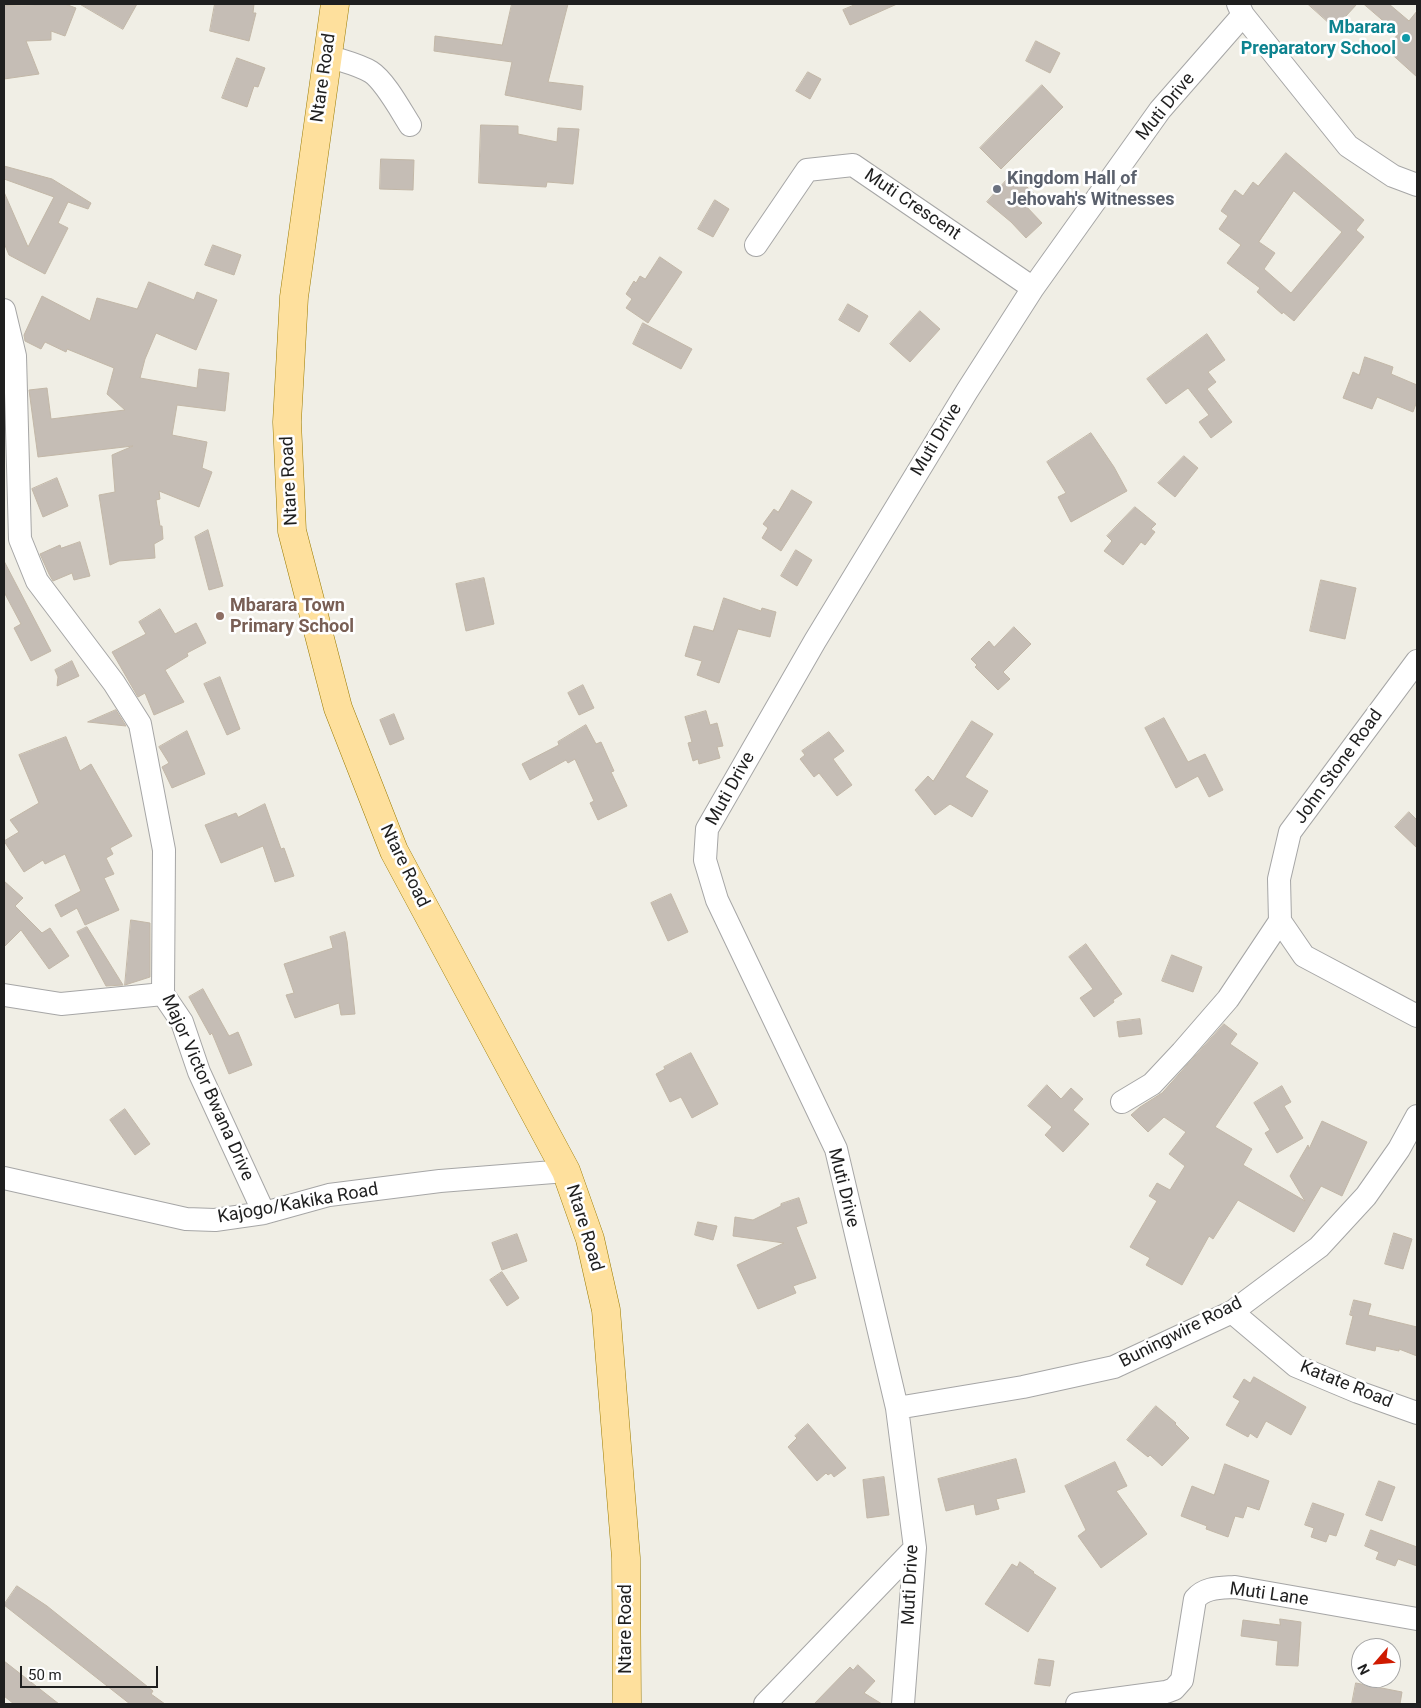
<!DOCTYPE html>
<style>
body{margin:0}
#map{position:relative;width:1421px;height:1708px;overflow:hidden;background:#f0eee5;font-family:Roboto,sans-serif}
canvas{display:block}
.frame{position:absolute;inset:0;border:5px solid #1f1f1f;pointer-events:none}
.north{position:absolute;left:1351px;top:1638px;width:50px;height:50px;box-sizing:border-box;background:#fff;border:1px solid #a5a5a5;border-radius:50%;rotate:243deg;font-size:14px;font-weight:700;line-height:20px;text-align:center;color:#1f1f1f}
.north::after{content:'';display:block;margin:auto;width:18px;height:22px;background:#cf1a00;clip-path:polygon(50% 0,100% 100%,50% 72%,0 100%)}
.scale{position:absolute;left:20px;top:1666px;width:138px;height:22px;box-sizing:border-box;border:2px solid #1f1f1f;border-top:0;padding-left:6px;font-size:15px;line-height:18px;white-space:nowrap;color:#1f1f1f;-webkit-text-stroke:4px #fff;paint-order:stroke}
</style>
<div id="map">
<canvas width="1421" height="1708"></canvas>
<div class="frame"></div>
<div class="north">N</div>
<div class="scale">50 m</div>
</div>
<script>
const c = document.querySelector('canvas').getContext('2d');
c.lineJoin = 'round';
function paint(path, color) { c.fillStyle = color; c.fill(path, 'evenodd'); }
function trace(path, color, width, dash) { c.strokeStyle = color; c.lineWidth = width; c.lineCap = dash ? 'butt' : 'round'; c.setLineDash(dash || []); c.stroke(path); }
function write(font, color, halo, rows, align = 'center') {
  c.font = font + ' Roboto,sans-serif'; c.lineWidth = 5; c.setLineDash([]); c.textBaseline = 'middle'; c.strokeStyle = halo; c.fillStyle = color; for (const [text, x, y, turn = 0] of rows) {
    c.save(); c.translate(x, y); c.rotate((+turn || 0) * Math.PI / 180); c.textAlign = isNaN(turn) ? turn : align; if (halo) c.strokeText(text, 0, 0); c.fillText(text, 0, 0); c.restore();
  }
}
const building = new Path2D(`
 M65 4 76 8 65 36 51 31V40L26 41 39 74 4 79V6Z
 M80 4H137L123 29Z
 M215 4H254L253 13H256L249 41 210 31Z
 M512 4H568L548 82 583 86 581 110 505 95 512 62 434 51 435 36 502 45Z
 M857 4H897L850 25 843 10Z
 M1308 4H1357L1335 28Z
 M1364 4H1389L1409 21 1417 11V77L1386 49 1398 34Z
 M1036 41 1060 53 1050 73 1026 61Z
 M237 58 265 68 258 87 254 86 247 107 222 98Z
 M808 72 821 79 810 99 796 91Z
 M1042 85 1063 107 1001 169 980 148Z
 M481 125 518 126V134L557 142 558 128 579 129 573 184 547 182 546 187 479 183Z
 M1286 153 1364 220 1356 230 1364 237 1294 321 1283 312 1282 314 1257 292 1260 288 1227 263 1241 245 1219 229 1228 216 1221 211 1235 190 1243 196 1253 182 1258 186ZM1294 191 1342 232 1291 293 1264 269 1275 253 1259 242Z
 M381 159 414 160 413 190 380 189Z
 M4 166 52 179 91 203 88 209 68 202 58 223 68 228 45 274 9 255 4 243V192L28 247 54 197 4 179Z
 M1012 174 1035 194 1025 205 1042 223 1026 238 1011 222 987 202Z
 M715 200 729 209 713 237 698 229Z
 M213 245 241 255 234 275 205 265Z
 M660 257 682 272 648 323 626 308 632 299 626 294 634 281 636 283 640 276 645 279Z
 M149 282 194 300 197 292 217 300 196 350 156 333 145 359 140 378 197 388 199 369 229 373 225 411 177 405 172 435 207 442 202 468 212 472 199 507 159 491 160 499 156 500 160 526H162L163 539 154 544 155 558 119 561 110 565 99 495 115 492 112 455 133 446 38 457 29 390 47 388 51 419 125 410 107 394 114 368 67 349 66 352 45 342 41 349 25 341 24 335 42 296 90 321 97 298 137 309Z
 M848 304 868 316 859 332 839 320Z
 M920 311 940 329 910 362 890 344Z
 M643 323 692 349 681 369 633 344Z
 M1207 334 1225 360 1208 372 1216 382 1207 389 1232 422 1211 438 1199 422 1209 415 1188 388 1166 404 1147 379Z
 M1365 357 1393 367 1391 374 1417 385V401L1413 412 1377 397 1372 409 1343 398 1353 372 1359 375Z
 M1091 433 1114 467 1127 491 1071 522 1058 497 1066 493 1047 462Z
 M1184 456 1198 468 1175 497 1158 483Z
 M57 478 68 506 43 517 32 489Z
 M792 490 812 502 781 551 762 538 768 528 763 524 774 509 778 512Z
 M1135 507 1156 524 1151 529 1155 532 1145 545 1141 542 1123 565 1104 551 1112 541 1107 536Z
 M208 530 223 586 209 590 195 537Z
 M80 542 90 576 74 580 72 573 53 581 49 574 40 554 60 545 61 548Z
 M796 550 812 560 797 586 781 576Z
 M4 561 51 651 31 661 14 628 21 624 4 592Z
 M484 578 494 624 466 631 456 584Z
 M1321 580 1356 588 1345 639 1310 631Z
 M724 598 761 611 762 608 776 612 770 637 738 629 719 683 697 675 702 661 685 656 694 626 713 631Z
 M160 609 175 634 196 623 206 643 187 653 188 656 165 670 184 702 154 715 145 693 138 697 112 652 146 634 139 622Z
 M1014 627 1031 644 1003 672 1010 679 998 690 975 667 977 665 971 659 989 641 994 647Z
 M72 661 79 676 57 686 58 677 55 670Z
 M220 677 240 729 227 735 204 684Z
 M583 685 594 708 579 715 568 693Z
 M116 710 126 726 88 722Z
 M706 711 710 725 717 723 723 746 717 747 720 758 699 764 698 759 693 761 688 743 692 742 685 717Z
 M394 714 404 739 390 745 380 720Z
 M1164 718 1188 762 1205 754 1223 790 1209 797 1198 776 1176 788 1145 728Z
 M972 721 993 734 965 777 988 791 972 817 950 804 935 815 915 790 928 776 933 781Z
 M586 725 596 744 601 742 614 771 611 772 627 806 598 820 590 803 594 801 575 759 568 763 566 760 530 780 522 764 559 745 558 742Z
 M187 731 205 774 172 788 162 767 169 763 159 747Z
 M829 732 844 751 833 759 852 785 837 796 819 773 814 777 800 759 805 755 802 751Z
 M66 737 80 771 91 764 132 836 110 848 113 854 106 858 114 874 104 878 119 910 85 925 77 908 61 917 55 905 81 891 65 854 45 864 43 860 24 872 4 841 19 832 10 820 39 803 19 755Z
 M265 804 281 849 284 848 294 876 275 882 263 846 221 863 205 825 236 813 238 817Z
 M1409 812 1417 820V848L1395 827Z
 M4 881 23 898 15 906 42 933 50 928 69 956 49 969 21 930 4 947Z
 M671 894 688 932 668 941 651 903Z
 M131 920 150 923V977L125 985Z
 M87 927 123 985 106 986 77 932Z
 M345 932 347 941 355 1014 341 1015 339 1003 295 1018 286 995 294 993 284 964 333 948 330 937Z
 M1086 944 1122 994 1113 1000 1114 1002 1094 1017 1080 998 1093 989 1069 957Z
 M1172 955 1202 967 1193 992 1162 981Z
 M203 989 229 1036 238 1032 252 1065 229 1074 212 1033 210 1035 189 997Z
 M1140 1019 1142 1034 1119 1037 1117 1022Z
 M1224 1024 1237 1034 1230 1044 1258 1063 1215 1127 1252 1149 1243 1165 1305 1201 1290 1176 1308 1145 1309 1149 1322 1121 1367 1142 1342 1196 1321 1186 1294 1232 1238 1200 1213 1239 1209 1236 1182 1285 1146 1265 1150 1258 1130 1247 1157 1201 1149 1196 1157 1183 1170 1190 1185 1166 1169 1154 1186 1132 1164 1117 1148 1132 1131 1115 1140 1107 1162 1093Z
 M691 1053 718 1104 692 1118 681 1097 670 1102 656 1074 665 1069 664 1067Z
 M1047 1085 1061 1099 1071 1088 1083 1099 1073 1110 1089 1124 1063 1152 1045 1135 1052 1127 1028 1106Z
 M1282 1086 1291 1102 1284 1106 1303 1138 1277 1153 1265 1133 1270 1130 1254 1103Z
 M125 1109 150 1144 135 1155 110 1120Z
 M799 1198 807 1223 796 1227 816 1278 793 1286 796 1293 758 1309 737 1265 784 1243 733 1236 735 1217 753 1220 781 1206V1204Z
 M698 1222 717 1226 713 1240 695 1235Z
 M1394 1233 1412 1239 1403 1269 1385 1264Z
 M517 1234 527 1261 502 1270 492 1243Z
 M502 1272 519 1298 507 1306 490 1280Z
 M1354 1300 1371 1304 1368 1315 1417 1327V1356L1399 1349V1351L1376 1346 1375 1351 1346 1344 1353 1316 1350 1315Z
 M1254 1377 1306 1407 1291 1435 1266 1421 1257 1438 1250 1433 1248 1437 1226 1425 1240 1401 1233 1397 1244 1379 1250 1383Z
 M1156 1406 1176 1423 1175 1424 1189 1438 1162 1466 1150 1455 1148 1457 1127 1440Z
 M808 1424 846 1468 834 1477 831 1473 828 1475 826 1473 817 1481 788 1447 797 1438 795 1436Z
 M1016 1459 1025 1492 996 1499 999 1509 976 1515 974 1504 946 1511 938 1479Z
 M1115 1462 1127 1486 1116 1491 1147 1534 1101 1568 1078 1536 1086 1530 1065 1486Z
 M1225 1464 1269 1481 1259 1510 1247 1506 1243 1518 1235 1516 1228 1537 1206 1529 1207 1526 1181 1516 1192 1486 1214 1495Z
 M884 1477 889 1515 867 1518 863 1480Z
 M1379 1481 1395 1487 1382 1521 1366 1515Z
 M1313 1503 1344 1514 1336 1536 1329 1534 1326 1542 1311 1537 1314 1528 1305 1525Z
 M1371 1530 1417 1547V1566L1398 1559 1395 1566 1376 1559 1379 1552 1365 1546Z
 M1020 1562 1034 1572 1033 1573 1056 1588 1028 1632 985 1604 1012 1564 1017 1567Z
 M17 1586 47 1606 153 1691 151 1694 165 1704H130L4 1605Z
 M1280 1619 1301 1622 1298 1666 1276 1665 1278 1641 1241 1636 1243 1620 1280 1625Z
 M1039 1659 1054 1661 1050 1686 1035 1684Z
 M4 1661 59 1704H14L4 1696Z
 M858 1665 875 1681 864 1693 882 1704H814L850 1667 853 1670Z
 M1356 1683 1402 1692 1400 1704H1352Z`);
const minor = new Path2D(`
 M1238 4 1243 15 1348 146 1393 176 1417 185
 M328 56C342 61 358 64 371 72 385 81 401 111 410 125
 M756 245 807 170 853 165 1033 288
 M4 310 15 356 20 539 37 581 114 683 140 724 164 850 163 994 182 1022 199 1072 264 1213
 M1417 661 1290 832 1279 879 1280 921 1304 956 1417 1016
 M4 995 61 1004 163 994
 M1122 1102 1152 1084 1182 1052 1228 999 1280 921
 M4 1178 186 1219 215 1220 264 1213 329 1195 440 1181 566 1171
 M1232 1312 1296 1366 1358 1392 1417 1413
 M897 1408 1023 1387 1114 1367 1232 1312 1319 1247 1366 1196 1399 1149 1417 1116
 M765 1704 915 1548
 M903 1704 915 1548 897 1408 836 1149 717 900 705 860 707 829 815 641 967 391 1033 288 1160 110 1243 15
 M1077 1704 1166 1692 1174 1689 1182 1680 1195 1599C1205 1587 1220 1588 1235 1587L1417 1619`);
const major = new Path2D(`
 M335 4 294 297 287 422 292 531 338 708 394 851 566 1171 590 1239 606 1310 626 1558 627 1704`);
const markers = [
 [1406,38,5,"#0f9aa8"],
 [997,189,5,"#6b7280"],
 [220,616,5,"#8d6e63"]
];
const cultureNames = [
 ["Mbarara",1396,28],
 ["Preparatory School",1396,49]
];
const streetNames = [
 ["Ntare Road",324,78,-82],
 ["Muti Drive",1166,107,-51],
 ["Muti Crescent",912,205,34],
 ["Muti Drive",937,440,-59],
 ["Ntare Road",290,481,-93],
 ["John Stone Road",1339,767,-54],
 ["Muti Drive",731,789,-61],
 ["Ntare Road",404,866,64],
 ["Major Victor Bwana Drive",207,1088,66],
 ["Muti Drive",843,1188,76],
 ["Kajogo/Kakika Road",298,1204,-10],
 ["Ntare Road",584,1228,73],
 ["Buningwire Road",1181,1333,-27],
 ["Katate Road",1346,1385,22],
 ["Muti Drive",911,1585,-87],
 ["Muti Lane",1269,1595,8],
 ["Ntare Road",626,1629,-90]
];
const worshipNames = [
 ["Kingdom Hall of",1007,179],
 ["Jehovah's Witnesses",1007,200]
];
const educationNames = [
 ["Mbarara Town",230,606],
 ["Primary School",230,627]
];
paint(building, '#c5bdb5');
trace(building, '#c2b7a7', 1);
trace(minor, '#a6a6a6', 24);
trace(major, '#9b7b00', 29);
trace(minor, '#fff', 22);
trace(major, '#fee09d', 28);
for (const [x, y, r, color] of markers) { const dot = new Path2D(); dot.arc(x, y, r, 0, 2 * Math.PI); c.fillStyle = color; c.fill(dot); trace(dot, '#fff', 2); }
write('bold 18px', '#0d838f', '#fff', cultureNames, 'right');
write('18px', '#1f1f1f', '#fff', streetNames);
write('bold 18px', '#5b616d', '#fff', worshipNames, 'left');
write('bold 18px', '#785e54', '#fff', educationNames, 'left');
</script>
